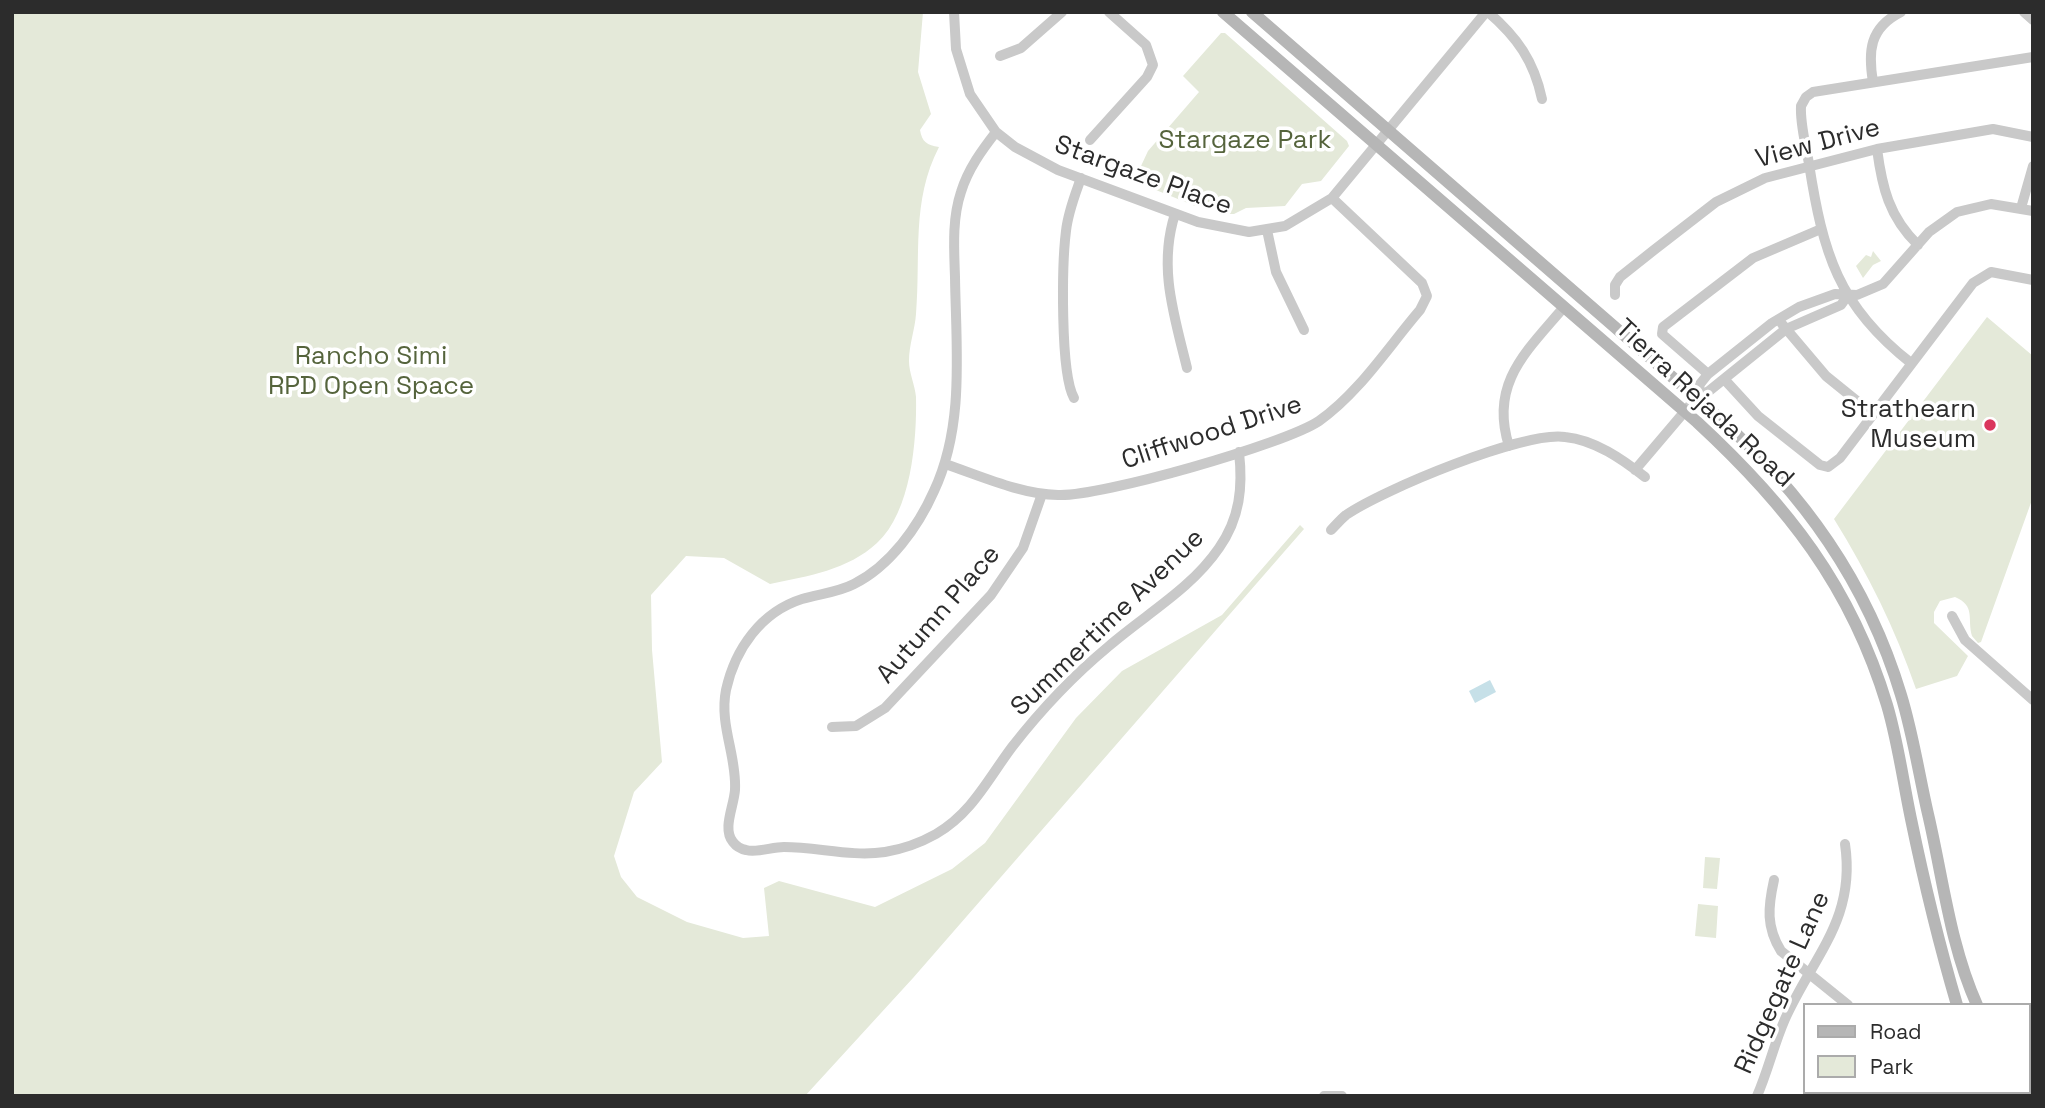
<!DOCTYPE html>
<style>
body{margin:0}
#map{position:relative;width:2045px;height:1108px;overflow:hidden;background:#fff;font-family:"Space Grotesk",sans-serif}
canvas{display:block}
.frame{position:absolute;inset:0;border:14px solid #2c2c2c;pointer-events:none}
.legend{position:absolute;left:1803px;top:1003px;width:228px;height:91px;box-sizing:border-box;background:#fff;border:2px solid #ababab;margin:0;padding:9px 12px;list-style:none;font-size:21px;color:#2c2c2c}
.legend li{display:flex;align-items:center;gap:14px;height:35px}
.legend b{width:35px;border:2px solid #ababab}
</style>
<div id="map">
<canvas width="2045" height="1108"></canvas>
<div class="frame"></div>
<ul class="legend">
<li><b style="height:9px;background:#b6b6b6"></b>Road</li>
<li><b style="height:19px;background:#e4e9d9"></b>Park</li>
</ul>
</div>
<script>
const c = document.querySelector('canvas').getContext('2d');
c.lineJoin = 'round';
function paint(path, color) { c.fillStyle = color; c.fill(path, 'evenodd'); }
function trace(path, color, width, dash) { c.strokeStyle = color; c.lineWidth = width; c.lineCap = dash ? 'butt' : 'round'; c.setLineDash(dash || []); c.stroke(path); }
function write(font, color, halo, rows, align = 'center') {
  c.font = font + ' "Space Grotesk",sans-serif'; c.lineWidth = 7; c.setLineDash([]); c.textBaseline = 'middle'; c.strokeStyle = halo; c.fillStyle = color; for (const [text, x, y, turn = 0] of rows) {
    c.save(); c.translate(x, y); c.rotate((+turn || 0) * Math.PI / 180); c.textAlign = isNaN(turn) ? turn : align; if (halo) c.strokeText(text, 0, 0); c.fillText(text, 0, 0); c.restore();
  }
}
const green = new Path2D(`
 M12 12H923L918 72 931 114 920 130C922 142 927 145 939 147 911 201 921 256 916 314 915 329 909 345 909 361 909 373 915 385 916 397 917 441 911 512 877 543 848 570 808 576 770 584L724 558 686 556 651 595 652 650 662 762 634 792 614 856 621 877 637 897 687 922 743 938 769 936 764 888 779 881 875 907 952 869 985 843 1076 718 1122 671 1222 615 1300 525 1304 529 913 978 805 1096H12Z
 M1221 33H1225L1347 141 1349 146 1321 181 1302 184 1285 206 1246 208 1234 214H1222L1211 206H1195L1134 181 1148 151 1199 92 1183 76Z
 M1873 251 1881 261 1873 265 1863 278 1856 266 1866 255 1871 257Z
 M1987 317 2033 356V497L1981 642 1978 643 1972 636C1967 619 1976 606 1955 597L1940 601 1934 612V623L1968 656 1957 676 1916 689C1895 628 1868 574 1834 519Z
 M1705 857 1720 858 1717 889 1703 888Z
 M1698 904 1718 906 1716 938 1695 936Z`);
const water = new Path2D(`
 M1490 680 1496 692 1475 703 1469 691Z`);
const street = new Path2D(`
 M954 12 956 49 970 94 996 132 1015 147 1058 170 1198 222 1249 232 1285 226 1332 198 1486 12
 M1488 12C1517 37 1534 61 1542 99
 M2024 12 2033 20
 M1000 56 1021 48 1062 12
 M1873 82C1868 52 1869 28 1901 12
 M996 132C982 150 968 169 961 192 952 219 954 248 955 277 956 348 965 425 934 491 918 527 890 566 854 584 839 592 819 594 802 599 761 612 735 649 726 690 719 725 737 756 735 790 734 806 722 829 733 842 736 846 741 849 746 850 757 853 772 847 784 847 818 847 851 857 885 852 903 849 920 843 936 834 972 813 988 779 1012 747 1040 711 1074 675 1109 646 1146 614 1191 589 1219 548 1240 518 1243 487 1239 452
 M1090 140 1147 77 1153 65 1146 45 1109 12
 M1877 149C1882 187 1889 217 1918 245
 M2021 208 2033 166
 M1175 214C1158 267 1174 315 1187 368
 M1267 230 1276 272 1304 330
 M1615 295V285L1620 277 1654 250 1716 202 1765 178 1877 149 1993 129 2033 137
 M1782 324 1826 376 1873 414
 M1911 363C1838 306 1823 253 1809 164 1806 145 1800 125 1801 106L1806 97 1813 92 2033 57
 M1708 374 1662 334 1663 327 1753 258 1821 229
 M1724 379 1758 416 1820 465 1828 467 1840 458 1973 283 1991 272 2033 280
 M1697 397 1700 384 1708 374 1772 323 1799 307 1835 294 1857 295 1883 284 1929 232 1957 212 1991 204 2033 211
 M1074 398C1060 373 1062 263 1066 231 1068 212 1075 195 1081 178
 M1509 446C1489 383 1527 351 1564 307
 M945 464C981 476 1020 494 1058 495 1100 497 1285 444 1319 421 1359 393 1389 346 1420 310L1427 296 1422 283 1332 198
 M1635 470 1697 397 1709 391 1786 329 1841 305 1848 295
 M1331 530C1336 525 1341 519 1346 515 1382 490 1524 431 1565 437 1595 440 1622 459 1645 477
 M1952 616 1965 640 2033 700
 M832 727 856 726 885 708 991 595 1023 548 1042 494
 M1774 880C1768 907 1766 927 1781 951L1848 1005
 M1324 1096H1342
 M1757 1096C1768 1071 1774 1044 1785 1019 1814 955 1856 919 1845 844
 M1915 1096 1917 1092`);
const secondary = new Path2D(`
 M1223 12 1697 422C1787 505 1851 586 1887 705 1898 742 1903 781 1911 819 1924 882 1939 944 1957 1005
 M1252 12 1716 415C1803 493 1867 582 1901 695 1913 734 1919 775 1928 814 1943 878 1950 945 1977 1005
 M1998 1092 2000 1096
 M2023 1092 2026 1096`);
const markers = [
 [1990,425,7,"#da365c"]
];
const parkNames = [
 ["Stargaze Park",1245,141],
 ["Rancho Simi",371,357],
 ["RPD Open Space",371,387]
];
const streetNames = [
 ["View Drive",1818,144,-15],
 ["Stargaze Place",1143,176,20],
 ["Tierra Rejada Road",1704,404,43],
 ["Cliffwood Drive",1212,433,-18],
 ["Autumn Place",939,615,-49],
 ["Summertime Avenue",1108,623,-44],
 ["Ridgegate Lane",1783,983,-66]
];
const poiNames = [
 ["Strathearn",1976,410],
 ["Museum",1976,440]
];
paint(green, '#e4e9d9');
paint(water, '#c6e0e8');
trace(street, '#c9c9c9', 10);
trace(secondary, '#b6b6b6', 12);
for (const [x, y, r, color] of markers) { const dot = new Path2D(); dot.arc(x, y, r, 0, 2 * Math.PI); c.fillStyle = color; c.fill(dot); trace(dot, '#fff', 2.5); }
write('26px', '#55643c', '#fff', parkNames);
write('26px', '#2c2c2c', '#fff', streetNames);
write('26px', '#2c2c2c', '#fff', poiNames, 'right');
</script>
